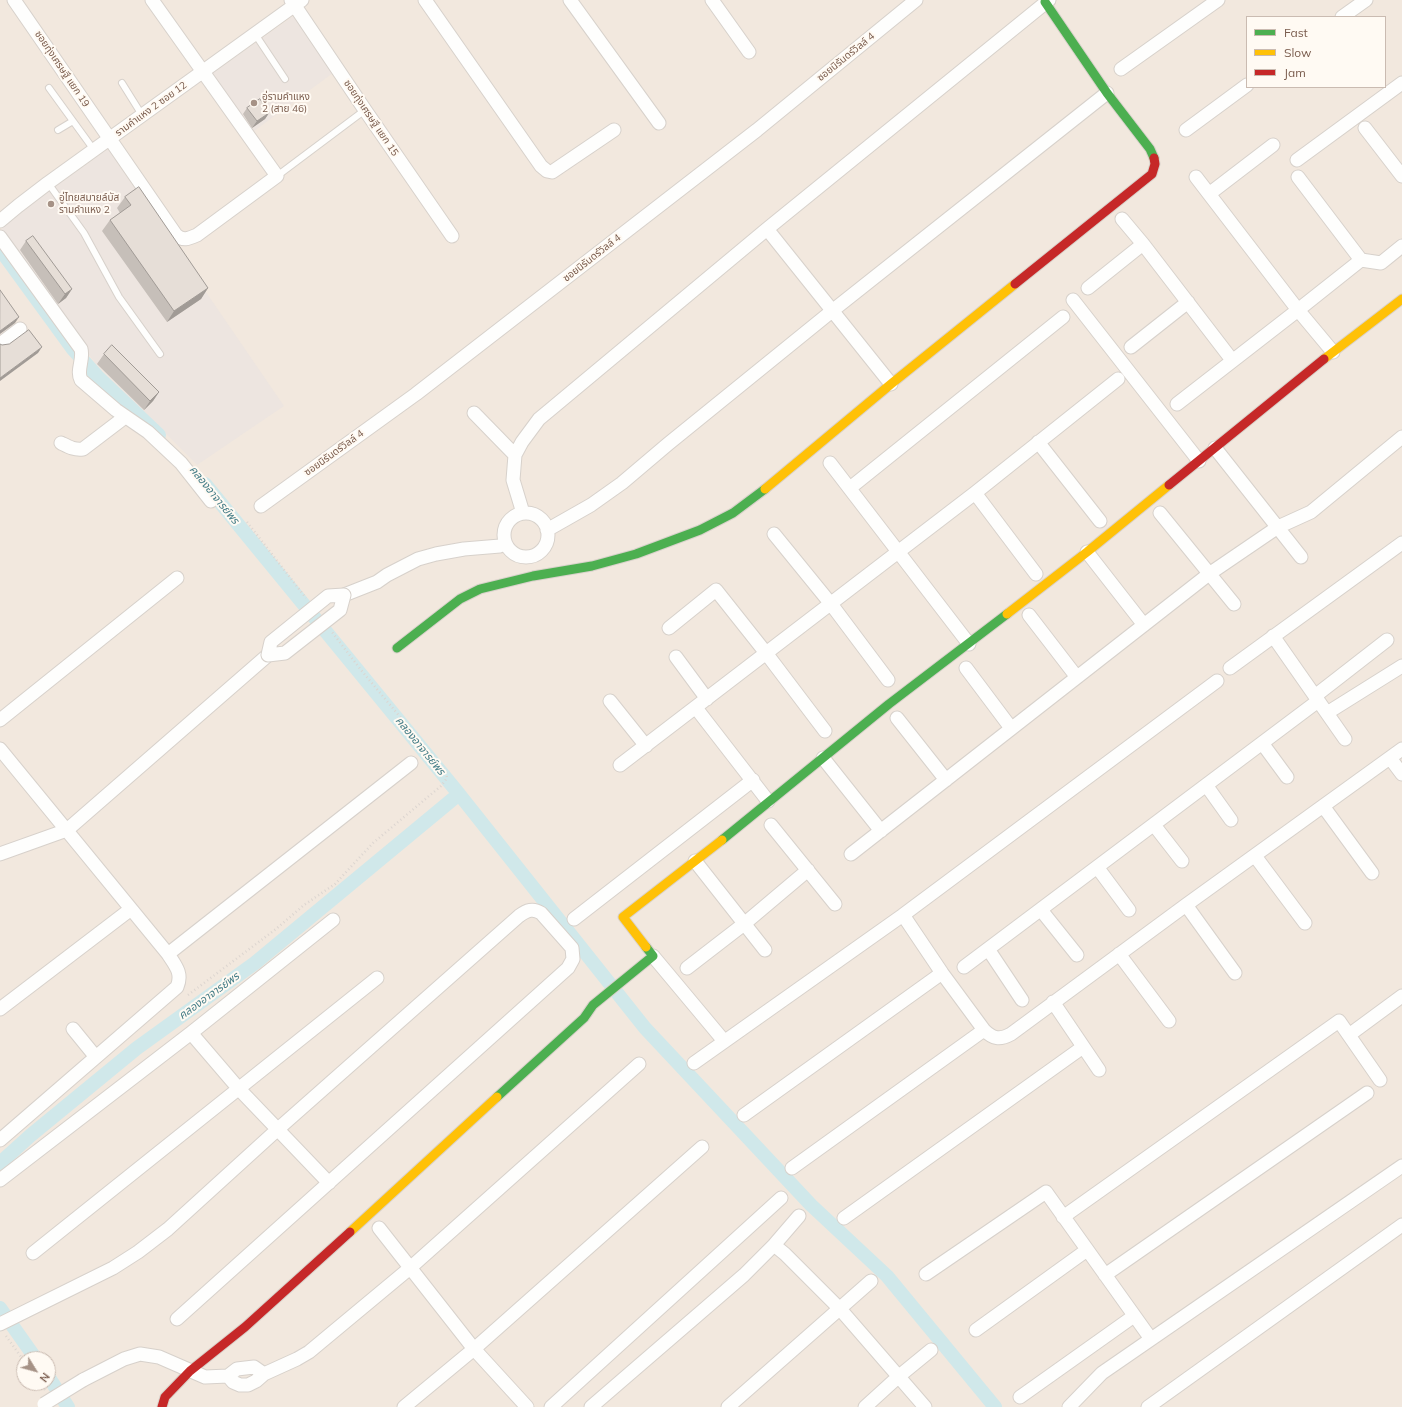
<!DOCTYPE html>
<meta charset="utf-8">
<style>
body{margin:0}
#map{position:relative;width:1402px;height:1407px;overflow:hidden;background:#f9f5f0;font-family:Mulish,sans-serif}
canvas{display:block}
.legend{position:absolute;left:1246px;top:16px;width:140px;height:72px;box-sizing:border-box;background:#fffaf3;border:1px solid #cabbb1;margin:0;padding:5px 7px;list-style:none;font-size:12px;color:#7a5c4d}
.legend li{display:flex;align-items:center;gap:8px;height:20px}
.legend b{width:20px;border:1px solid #cabbb1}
.north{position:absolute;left:16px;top:1351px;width:40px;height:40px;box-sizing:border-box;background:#fffaf3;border:1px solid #cabbb1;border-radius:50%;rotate:127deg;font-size:11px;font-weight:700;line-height:16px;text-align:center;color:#7a5c4d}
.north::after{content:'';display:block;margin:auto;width:14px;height:18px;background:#a69286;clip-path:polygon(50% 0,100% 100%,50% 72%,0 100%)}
</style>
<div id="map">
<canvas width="1402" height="1407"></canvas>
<ul class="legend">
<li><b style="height:5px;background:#4caf50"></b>Fast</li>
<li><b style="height:5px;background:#ffc107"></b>Slow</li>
<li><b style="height:5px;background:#c62828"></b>Jam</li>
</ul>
<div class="north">N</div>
</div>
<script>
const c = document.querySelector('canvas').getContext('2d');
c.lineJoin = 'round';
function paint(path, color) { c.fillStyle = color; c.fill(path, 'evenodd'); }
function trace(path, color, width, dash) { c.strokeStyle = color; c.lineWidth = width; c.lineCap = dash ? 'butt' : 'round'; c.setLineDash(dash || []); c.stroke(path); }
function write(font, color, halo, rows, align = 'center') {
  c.font = font + ' Mulish,"Noto Sans Thai",sans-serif'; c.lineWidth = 4; c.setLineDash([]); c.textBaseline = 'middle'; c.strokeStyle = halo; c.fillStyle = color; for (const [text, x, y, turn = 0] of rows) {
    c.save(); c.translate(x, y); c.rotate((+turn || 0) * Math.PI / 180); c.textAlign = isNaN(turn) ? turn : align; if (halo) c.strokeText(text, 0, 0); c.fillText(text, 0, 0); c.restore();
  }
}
const residential = new Path2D(`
 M0 0H1402V1407H0ZM1247 17H1385V87H1247ZM24 1359H48V1383H24Z`);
const industrial = new Path2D(`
 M295 15 333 73 250 134 210 75Z
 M108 149 284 406 197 465 96 364 4 239 2 233V228L4 223Z`);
const canal = new Path2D(`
 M0 249 72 348 97 376 159 435
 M459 794 645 1028 811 1205 887 1276 995 1407
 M0 1163 31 1135 137 1048 255 963 459 794 205 484
 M0 1308 36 1359
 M48 1376 68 1407`);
const path = new Path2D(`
 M247 522 306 598
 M188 995 276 929 304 905 335 884 373 843 441 786 447 778 446 772 361 670 332 632
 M6 1336 24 1361
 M40 1383 45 1390`);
const lane = new Path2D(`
 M255 34 285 79
 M122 83 142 115
 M49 88 94 150
 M58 130 73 121
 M277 176 365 110
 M48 183 84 233 119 297 160 354`);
const street = new Path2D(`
 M14 0 176 235C183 241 188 239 197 235L277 176 152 0
 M291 0 365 110 452 236
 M425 0 541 166 547 171 552 172 614 130
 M570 0 659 123
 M712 0 749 52
 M1342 17 1366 0
 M1121 69 1218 0
 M1365 128 1402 176
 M1186 130 1247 85
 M1297 160 1402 83
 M1196 177 1298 310 1333 352
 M1298 177 1361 260
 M1209 194 1273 145
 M1122 219 1143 244 1232 360
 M0 221 18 206 48 183 302 0
 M767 229 891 384
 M0 237 81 349C84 360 76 370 81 380L116 410 148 432 181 463 211 501
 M1088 288 1143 244
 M1073 300 1199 461
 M0 344 20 329
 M1131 347 1188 302
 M1177 404 1298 310 1361 260 1381 263 1402 246
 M474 413 515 455
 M1038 442 1100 521
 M61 443C69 447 74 450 83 449L125 417
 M1215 448 1301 557
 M830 463 969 644
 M850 488 1063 317
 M975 493 1036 574
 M261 506 416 394 757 130 916 0
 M504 535a22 22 0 1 1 44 0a22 22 0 1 1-44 0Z
 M523 513 513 480 515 455 522 442 539 419 767 229 1049 0
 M1160 513 1234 604
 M547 530 591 505 622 483 668 444 832 311 1107 93
 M774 534 831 604 888 680
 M1087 552 1144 625
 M344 595 377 582 387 575 418 559 436 554 464 549 500 546 505 543
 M1029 615 1076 676
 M669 628 716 590 766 653 825 731
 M1273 636 1345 739
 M676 657 707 699
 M966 668 1011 728
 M1230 668 1402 543
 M1315 696 1387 640
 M610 701 646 746
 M696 708 768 801
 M1327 713 1402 666
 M897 718 946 780
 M0 720 177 578
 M1262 743 1287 777
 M0 749 168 954C175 965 183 973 177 987L0 1140
 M823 758 881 831
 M1390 758 1402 774
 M620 765 975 493 1118 379
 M1206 785 1231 820
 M1323 806 1372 873
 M771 825 835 904
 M1154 825 1182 861
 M0 854 67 830 268 655
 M851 854 1209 574 1278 527 1311 512 1402 437
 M1255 856 1305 923
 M695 861 765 950
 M1097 867 1129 910
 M1186 905 1235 973
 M1041 910 1077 955
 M903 915 942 973 984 1030C993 1039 1000 1040 1011 1034L1186 905 1402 749
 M574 919 753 780
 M988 949 1022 1000
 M168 954 411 763
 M1119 954 1169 1021
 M653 956 724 1041
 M964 967 1318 701
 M687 968 744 924 808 870
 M1053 1002 1099 1070
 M0 1009 131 909
 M73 1029 95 1056
 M191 1033 239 1089 329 1183
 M1349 1035 1402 996
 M694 1063 903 915 1217 681
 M744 1115 942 973
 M792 1168 984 1030
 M0 1180 191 1033 333 920
 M1063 1217 1339 1021 1380 1080
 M844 1218 1083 1047
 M379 1228 474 1349 527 1407
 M774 1245 785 1254 840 1309 925 1407
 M33 1253 377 978
 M926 1274 1046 1192 1151 1339
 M1105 1275 1367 1093
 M0 1324 113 1268 138 1252 168 1229 278 1129 519 916C527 910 533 908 541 913L572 948 573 959 568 968 177 1319
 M976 1330 1087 1250
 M228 1376 233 1382 240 1385H248L256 1381 264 1374 297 1359 309 1352 410 1268 639 1064
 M83 1380 124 1359 140 1354 159 1357 205 1377 228 1376 237 1369 254 1367 264 1374
 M1020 1397 1134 1316
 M404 1407 474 1349 702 1147
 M551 1407 781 1198
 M591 1407 744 1275 774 1245 799 1216
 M728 1407 871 1281
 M865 1407 898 1377 931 1350
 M1069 1407 1102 1373 1402 1166
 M1148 1407 1402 1225`);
const fast = new Path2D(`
 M1045 2 1107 93 1150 149 1154 158
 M397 648 460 599 480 589 533 576 592 566 636 554 700 530 733 513 765 489
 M722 840 889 704 1007 614
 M497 1097 584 1018 593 1005 653 956 646 947`);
const slow = new Path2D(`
 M1324 359 1402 299
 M765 489 891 384 1015 284
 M1007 614 1087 552 1169 485
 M646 947 623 917 722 840
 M350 1232 497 1097`);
const jam = new Path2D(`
 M1015 284 1152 174 1155 164 1154 158
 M1169 485 1324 359
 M162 1407 165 1397 190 1371 245 1327 350 1232`);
const streetBridge = new Path2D(`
 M344 595 340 610 285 653 268 655 271 642 328 596Z
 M44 1404 83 1380`);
const wall = new Path2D(`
 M247 108 269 113 265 119 252 128 243 114Z
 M125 197 208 288 201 299 167 322 102 231 110 220 120 213 117 208Z
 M26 241 72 289 66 298 58 304 20 250Z
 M104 354 159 392 153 401 144 410 97 364Z`);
const shadedWall = new Path2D(`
 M269 113 265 119 252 128 257 121Z
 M208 288 201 299 167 322 174 311Z
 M72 289 66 298 58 304 65 294Z
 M19 317 15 323 0 334V331Z
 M42 347 38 353 0 381V378Z
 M159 392 153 401 144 410 150 401Z`);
const building = new Path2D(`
 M260 99 269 113 257 121 247 108Z
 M139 187 208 288 174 311 110 220 131 205 125 197Z
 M33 236 72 289 65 294 26 241Z
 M0 290 19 317 0 331Z
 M29 330 42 347 0 378V344L2 345 9 344Z
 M112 345 159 392 150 401 104 354Z`);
const markers = [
 [254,103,4,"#a69286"],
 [51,204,4,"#a69286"]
];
const streetNames = [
 ["ซอยนิรันดร์วิลล์ 4",846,57,-39],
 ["ซอยทุ่งเศรษฐี แยก 19",62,69,56],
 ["รามคำแหง 2 ซอย 12",151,109,-36],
 ["ซอยทุ่งเศรษฐี แยก 15",371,118,56],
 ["ซอยนิรันดร์วิลล์ 4",592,258,-38],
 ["ซอยนิรันดร์วิลล์ 4",334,453,-36]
];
const poiNames = [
 ["อู่รามคำแหง",262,97],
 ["2 (สาย 46)",262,109],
 ["อู่ไทยสมายล์บัส",59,198],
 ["รามคำแหง 2",59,210]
];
const waterNames = [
 ["คลองอาจารย์พร",214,495,51],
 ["คลองอาจารย์พร",420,746,51],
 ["คลองอาจารย์พร",209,996,-36]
];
paint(residential, '#f2e8de');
paint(industrial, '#ede5e0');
trace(canal, '#d0e8ea', 14);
trace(lane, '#d7d1cb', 8);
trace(street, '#d7d1cb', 15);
trace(fast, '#d9d2cb', 11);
trace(slow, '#d9d2cb', 11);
trace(jam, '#d9d2cb', 11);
trace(path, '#dcd5d0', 2.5, [1, 3]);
trace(lane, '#fefefd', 6);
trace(street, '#fefefd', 13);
trace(fast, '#4caf50', 9);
trace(slow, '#ffc107', 9);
trace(jam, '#c62828', 9);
trace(streetBridge, '#d7d1cb', 15, []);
trace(streetBridge, '#fefefd', 13);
paint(wall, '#c6bfb9');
paint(shadedWall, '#a19b96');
paint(building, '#e6ded7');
trace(building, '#a19b96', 1);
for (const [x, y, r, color] of markers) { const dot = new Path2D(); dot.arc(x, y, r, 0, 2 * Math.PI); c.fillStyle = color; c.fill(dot); trace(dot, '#fffaf3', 1.5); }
write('10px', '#7a5c4d', '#fffaf3', streetNames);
write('10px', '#7a5c4d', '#fffaf3', poiNames, 'left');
write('italic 11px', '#437c86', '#fffaf3', waterNames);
</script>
